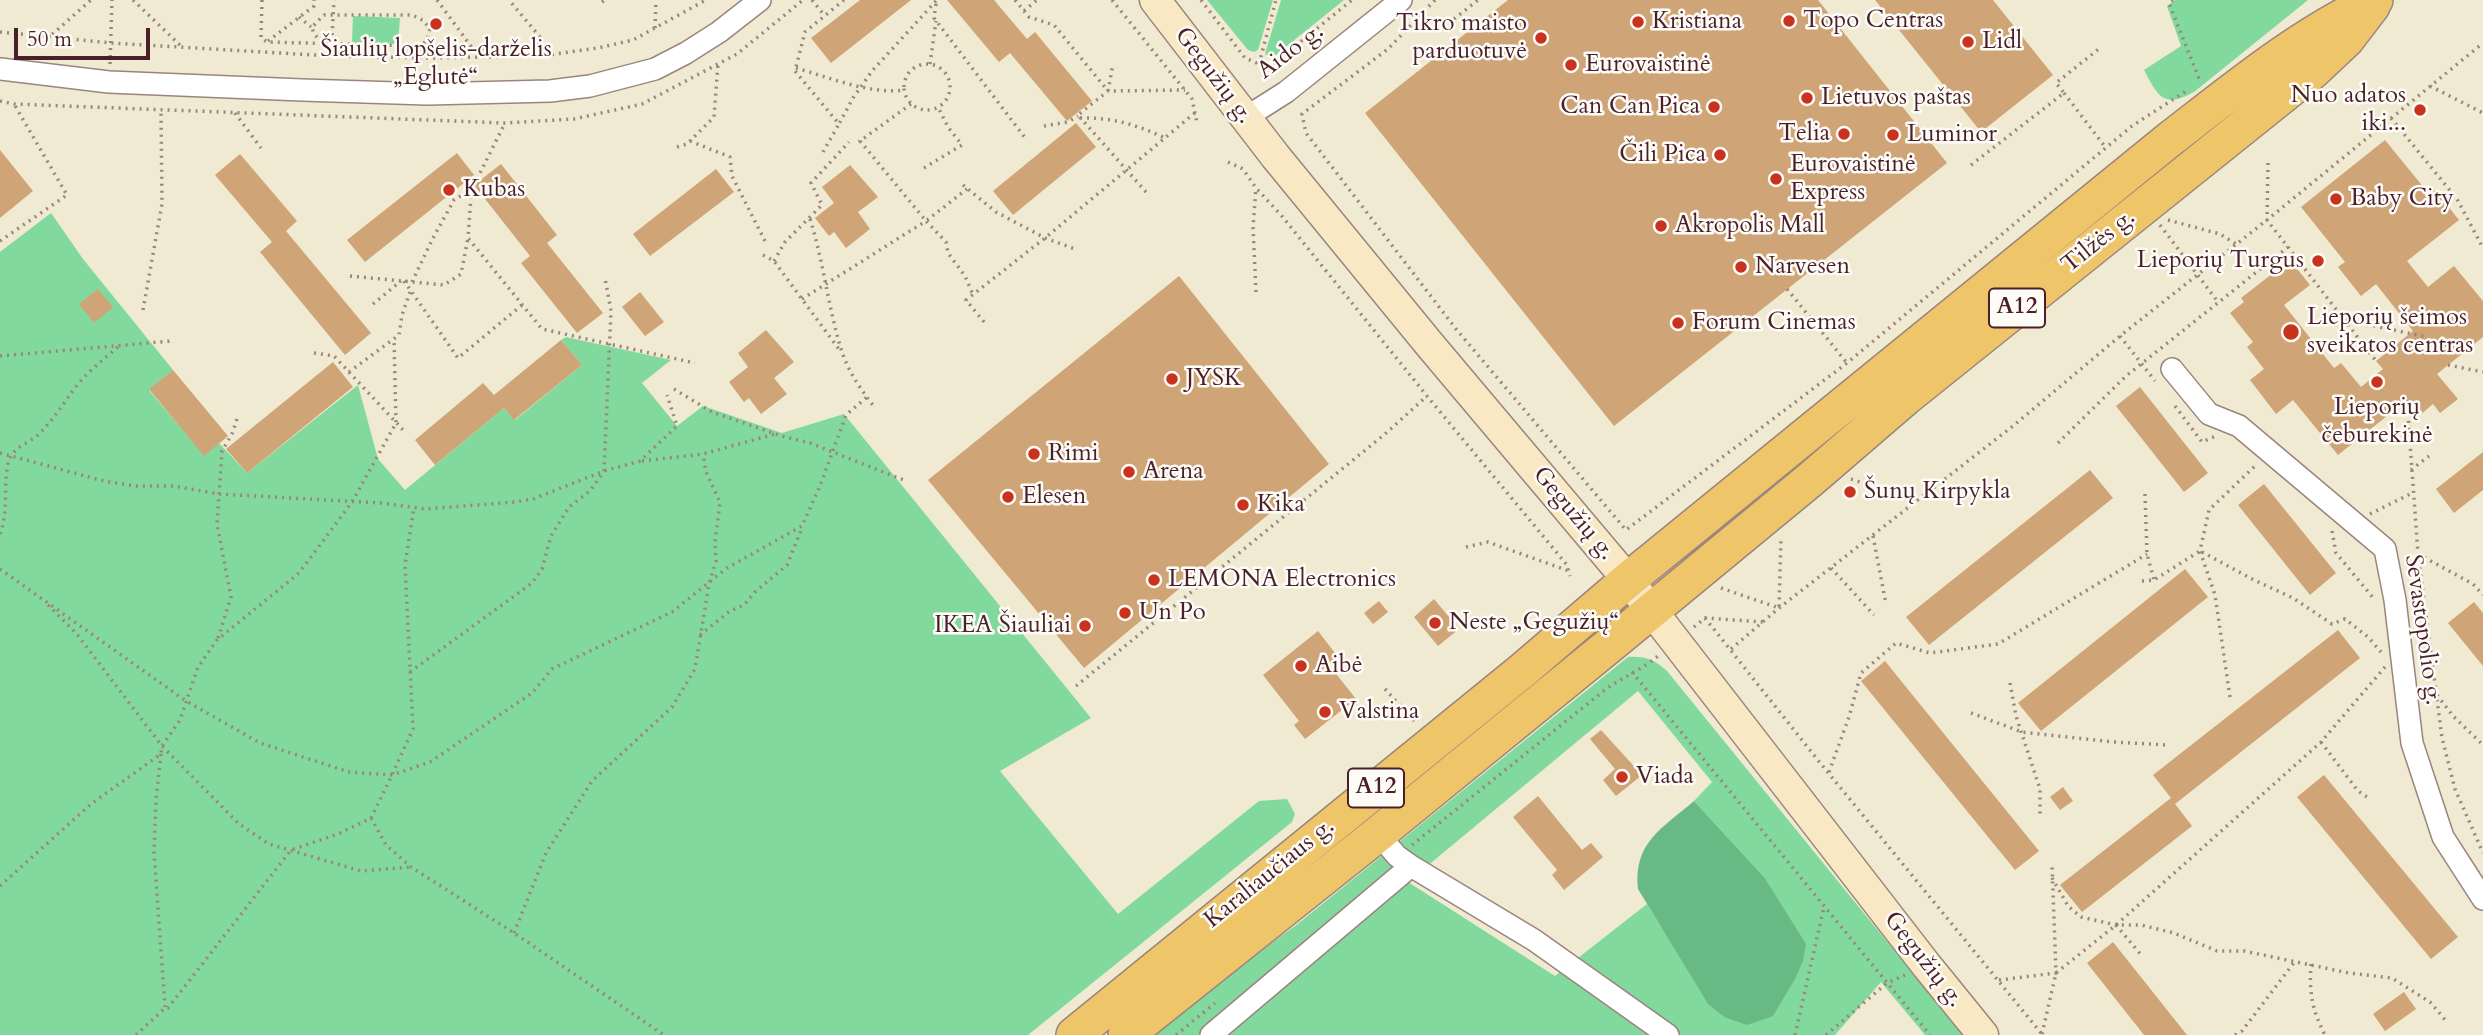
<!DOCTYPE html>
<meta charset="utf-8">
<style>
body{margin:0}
#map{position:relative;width:2483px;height:1035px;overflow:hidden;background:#efead1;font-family:Cardo,serif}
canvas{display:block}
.scale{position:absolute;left:14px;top:28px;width:136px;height:32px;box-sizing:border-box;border:4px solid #4a1f2b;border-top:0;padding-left:9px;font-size:21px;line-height:24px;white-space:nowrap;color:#4a1f2b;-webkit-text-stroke:5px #fdfcf7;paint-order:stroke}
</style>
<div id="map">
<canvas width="2483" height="1035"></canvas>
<div class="scale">50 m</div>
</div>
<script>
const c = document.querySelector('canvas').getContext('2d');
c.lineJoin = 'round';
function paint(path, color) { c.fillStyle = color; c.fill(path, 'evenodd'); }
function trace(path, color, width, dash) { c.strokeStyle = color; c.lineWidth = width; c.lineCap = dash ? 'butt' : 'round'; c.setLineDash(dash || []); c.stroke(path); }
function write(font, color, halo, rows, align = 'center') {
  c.font = font + ' Cardo,serif'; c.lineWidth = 5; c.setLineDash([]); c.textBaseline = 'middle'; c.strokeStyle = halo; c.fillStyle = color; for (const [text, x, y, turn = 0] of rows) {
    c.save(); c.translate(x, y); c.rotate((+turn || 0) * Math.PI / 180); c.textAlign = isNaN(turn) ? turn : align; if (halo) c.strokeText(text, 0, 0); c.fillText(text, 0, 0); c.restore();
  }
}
const green = new Path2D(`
 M1207 0H1273L1258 50 1254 52 1248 50Z
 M1281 0H1344L1272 58 1265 54Z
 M2175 0H2308L2194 92C2163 109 2158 96 2144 70L2181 46 2167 6Z
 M353 16 400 18 398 44 352 42Z
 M51 213 83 259 173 370 149 390 204 455 219 443 247 473 358 385 378 459 405 490 504 408 515 420 582 365 561 340 566 337 671 360 642 383 677 426 703 406 782 433 844 414 1091 718 1000 771 1118 914 1259 801 1287 799 1295 814 1292 822 1028 1035H0V252Z
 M1628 657C1645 656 1655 660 1667 671L1963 1035H1925L1881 982 1835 1035H1143L1295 926ZM1638 691 1712 782 1694 801 1764 877 1724 1017 1709 1004 1647 904 1555 976 1408 882Z`);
const forest = new Path2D(`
 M1694 801 1764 877 1806 944 1803 961 1795 979 1773 1016 1747 1025 1724 1017 1708 1004 1638 889C1633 842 1663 828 1694 801Z`);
const building = new Path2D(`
 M860 0H911L831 63 811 38Z
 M947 0H994L1027 39 1035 32 1092 101 1067 121 1010 53 999 62Z
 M1508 0H1818L1947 163 1614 426 1365 113Z
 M1875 0H1993L2053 75 1981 132Z
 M1076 123 1096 147 1013 215 993 191Z
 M2385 140 2429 194 2435 190 2459 220 2407 261 2428 287 2454 266 2483 301V337L2437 374 2458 399 2440 413 2433 404 2420 415 2407 400 2338 455 2293 400 2276 414 2250 380 2264 369 2247 347 2253 342 2230 313 2244 302 2241 298 2290 260 2310 285 2284 305 2334 368 2341 363 2361 387 2383 369 2376 361 2413 331 2376 284 2361 296 2338 267 2345 262 2301 207Z
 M0 150 33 191 0 218Z
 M457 153 474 175 365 262 347 240Z
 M240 154 297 221 286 231 371 333 345 355 260 252 272 242 215 175Z
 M501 164 557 235 547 243 603 313 577 333 521 263 530 256 474 185Z
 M850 165 878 197 858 212 870 229 846 248 834 232 829 236 815 218 834 203 822 187Z
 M716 169 734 192 650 256 633 234Z
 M1179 276 1329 464 1084 668 928 480Z
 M98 289 113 307 94 323 79 304Z
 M640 292 664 322 645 336 622 307Z
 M766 330 794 362 774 378 787 394 761 414 749 398 744 402 729 382 748 367 738 353Z
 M561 340 582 365 514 420 504 408 435 465 415 440 483 383 494 395Z
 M333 362 353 387 247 473 226 449Z
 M173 370 228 436 204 456 149 389Z
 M2140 387 2208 473 2184 492 2116 406Z
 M2483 452V490L2454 513 2436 489Z
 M2090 470 2113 498 1929 645 1906 617Z
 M2264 484 2336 573 2310 595 2238 505Z
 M2185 569 2208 597 2041 731 2018 703Z
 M1434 599 1459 629 1438 646 1414 617Z
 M1379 601 1388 612 1373 624 1364 613Z
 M2474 602 2483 613V666L2448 623Z
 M2338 630 2360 658 2175 804 2192 826 2082 912 2060 885 2171 798 2153 775Z
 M1318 631 1338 657 1329 665 1356 699 1305 739 1294 725 1299 721 1263 675Z
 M1885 661 2039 851 2015 870 1861 681Z
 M1601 730 1642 775 1616 796 1603 780 1615 769 1590 739Z
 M2324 775 2458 937 2431 959 2297 797Z
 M2063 787 2073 801 2060 810 2050 797Z
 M1538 796 1582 850 1591 843 1603 857 1564 890 1552 875 1557 870 1513 817Z
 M2113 942 2187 1035H2144L2087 963Z
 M2404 992 2416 1009 2385 1031 2373 1014Z`);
const path = new Path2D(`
 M133 0 182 47
 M262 0 261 38 267 42 421 46 427 40 430 29 424 21 412 15H324L312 27C314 37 322 43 332 45
 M437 0 473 49 535 46 540 37 509 0
 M812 0 825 16
 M844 0 805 32 795 71 839 124 853 98 872 71 936 1
 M1015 0 1029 17 1054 25 1108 91
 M1112 0 1192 99 1197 123
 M1201 0 1245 58 1268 68 1352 0
 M1435 0 1388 49 1302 114 1306 133 1456 329 1626 530 1847 363 2132 126 2186 91
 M2173 0 2169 3 2200 81
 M602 2 605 0
 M936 4 934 18 1026 139
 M1024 11 1037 0
 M299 17 311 27
 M1454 19 1478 0
 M655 28 656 0
 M0 32 111 43 331 56 429 58 541 56 598 48 633 40 706 0
 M47 39 91 0
 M268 41 314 6V0
 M331 56 334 0
 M110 64 112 0
 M930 64 936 21
 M1259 64 1276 0
 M904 87a23 23 0 1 1 46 0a23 23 0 1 1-46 0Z
 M796 68C828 77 871 95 904 90
 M2430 86 2483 113
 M1108 91 1113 64
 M2064 93 2106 148
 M0 101 14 104 505 123 574 119 642 104 737 54 803 0
 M911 104 860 141 926 221 967 189
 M235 113 261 148
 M1080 118C1112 117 1137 125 1165 138
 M2391 118 2457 199 2483 248
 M1044 126 1068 122 1078 116
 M690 141 730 157 732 176 767 245
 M677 147 687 144 714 117 718 64
 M823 152 839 124
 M1228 162 1243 169 1256 188 1281 215 1427 396 1567 565 1570 576
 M2268 163 2267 220 2376 361
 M1971 165 2064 93 2056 83 2100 48
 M924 168 962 145 948 127 938 107
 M477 179 505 123
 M472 183 468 238 542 329 695 363
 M963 185 996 212 1045 238 1075 249
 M1146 192 1078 115 1108 91 1185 90
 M810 219C824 263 828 308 842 352 849 373 862 391 875 408
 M2168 220 2220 234 2236 244
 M2160 225 2218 302
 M0 241 67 195 14 104
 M763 255 774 261 841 352
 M774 261 785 242 822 205 811 183 849 142
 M350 276 444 285 461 274 468 238
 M404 281 458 358 522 305
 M412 282 433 238 454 200 472 189
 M1787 289 1847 363
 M1256 292 1253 227 1256 188
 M802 299 926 221 946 242 948 253 965 276 973 295
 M373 304 401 281
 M143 310 162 204 161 110
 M2346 320 2427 337
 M984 322 966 300 1045 238 1196 112
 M2120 336 2155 381
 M314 353 334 356 349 372 399 335 402 315 410 292
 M0 356 171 341
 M2448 365 2483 372
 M349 372 404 431
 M674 389 712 412 785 437 810 443 906 481
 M2407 400 2418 554 2442 738 2455 789 2483 853
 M2175 406 2202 442 2216 436
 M2058 443 2126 376 2288 247
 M0 453 104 481 136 486H174L219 494 381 503 426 509 515 502 533 499 604 471 640 461 677 426 667 395
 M642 461 703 454 775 434
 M2411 470 2429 456
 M1851 479 1915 501
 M2145 494 2147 554 2154 580
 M2370 514 2412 493
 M2332 531 2336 553 2375 600
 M0 534C9 510 3 488 8 464 11 448 27 444 38 435 56 417 63 403 78 384 90 370 104 359 118 347
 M1873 536 1886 604
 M1466 547 1488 542 1569 571
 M2202 552 2254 580 2293 598 2332 624 2345 619 2368 637 2381 652
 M2418 554 2473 584 2483 595
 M1831 568 1874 615
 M0 569 186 701 260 743 349 772 392 775 430 762 532 693 552 669 672 612 727 568 802 526 820 486 846 415 867 397
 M2142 581 2154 580 2200 551
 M1721 588 1779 608 1781 538
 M48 605 76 633 162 746 239 824 269 844 361 871 411 867
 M1705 618 1821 764 2041 1033
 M1694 627 1705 618 1764 622
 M2417 630 2427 620
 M700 635 730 611 744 605 755 592 787 565 802 528
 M218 638 231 597 217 524 222 451 232 434 238 416
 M1731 649 1779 608 2013 426 2120 336 2267 220 2483 43
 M410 672 532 583 542 569 551 536 569 507 590 491 604 471 611 311 605 278
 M1632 672 1930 1035
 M2010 683 2016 716 2040 789V814
 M1076 686 1385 434 1427 396
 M1385 689 1414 721
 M2437 695 2453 716 2483 745
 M2230 697 2215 595 2200 551 2209 510 2256 465
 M1971 713 2022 732 2114 742 2167 745
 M2321 742 2358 791 2367 797
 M161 754 156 799 154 852 165 1007
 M1829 772 1849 717 1861 673 1896 643 1930 653 1998 644 2147 554
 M371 818 386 845 411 867 514 933 664 1035
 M1412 845 1606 689C1623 677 1643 669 1658 656
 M2052 878 2068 906 2081 917 2116 925H2141L2174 933 2217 951H2244L2349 973 2392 978 2430 1002 2447 1022
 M0 886 91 804 161 754 162 746 180 720 198 667 217 640 299 573 352 502 396 423 394 339
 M2116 925 2142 956
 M514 933 546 853 592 781 672 707 695 669 709 584 716 561 715 543 720 502 706 472 703 454
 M2311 964C2309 992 2312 1010 2325 1035
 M1999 980 2056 973 2052 865
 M2042 1034 2056 973 2116 925 2321 742 2385 667
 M136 1035 165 1008H168L291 850 338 834 371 818 392 775 413 729 405 565 414 507
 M1176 1035 1215 1003
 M1795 1035 1824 907
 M1826 1035 1887 983 1905 975
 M2235 1035 2242 1031 2296 960`);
const minor = new Path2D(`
 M0 69 109 82 302 90 427 94 550 91 590 86 655 69 686 53 719 32 760 0
 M1245 118 1286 92 1401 0
 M2172 369 2209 414 2239 426 2385 549 2395 600 2412 743 2443 837 2483 899
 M1378 834 1397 856 1411 866 1534 940 1668 1035
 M1211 1035 1411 866`);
const secondary = new Path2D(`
 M1155 0 1276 157 1430 345 1628 580 1927 966 1983 1035`);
const trunk = new Path2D(`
 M1074 1035 1523 670 1628 580 2170 139C2236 88 2300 35 2375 0
 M1126 1035 1378 834 1611 644 1811 479 1905 398 2313 71 2346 40 2372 6`);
const markers = [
 [1789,21,7,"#c8321e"],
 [1638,22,7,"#c8321e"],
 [436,24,7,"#c8321e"],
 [1541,38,7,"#c8321e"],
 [1968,42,7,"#c8321e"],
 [1571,65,7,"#c8321e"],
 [1807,98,7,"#c8321e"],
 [1714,107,7,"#c8321e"],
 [2420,110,7,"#c8321e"],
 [1844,134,7,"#c8321e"],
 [1893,135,7,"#c8321e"],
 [1720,155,7,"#c8321e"],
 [1776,179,7,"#c8321e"],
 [449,190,7,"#c8321e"],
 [2336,199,7,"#c8321e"],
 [1661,226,7,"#c8321e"],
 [2318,261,7,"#c8321e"],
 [1741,267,7,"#c8321e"],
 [1678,323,7,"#c8321e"],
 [2291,332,9,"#c8321e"],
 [1172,379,7,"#c8321e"],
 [2377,382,7,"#c8321e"],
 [1034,454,7,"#c8321e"],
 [1129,472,7,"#c8321e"],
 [1850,492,7,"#c8321e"],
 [1008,497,7,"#c8321e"],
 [1243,505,7,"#c8321e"],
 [1154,580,7,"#c8321e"],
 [1125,613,7,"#c8321e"],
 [1435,623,7,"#c8321e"],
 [1085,626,7,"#c8321e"],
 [1301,666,7,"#c8321e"],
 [1325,712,7,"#c8321e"],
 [1622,777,7,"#c8321e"]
];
const shields = [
 [2017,308,56],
 [1376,788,56]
];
const shieldNames = [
 ["A12",2017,308],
 ["A12",1376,788]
];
const poiNames = [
 ["Topo Centras",1803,21],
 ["Kristiana",1652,22],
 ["Tikro maisto",1527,24,"right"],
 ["parduotuvė",1527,52,"right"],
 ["Lidl",1982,42],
 ["Šiaulių lopšelis-darželis",436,50,"center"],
 ["„Eglutė“",436,78,"center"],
 ["Eurovaistinė",1585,65],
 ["Nuo adatos",2406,96,"right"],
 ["iki...",2406,124,"right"],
 ["Lietuvos paštas",1821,98],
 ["Can Can Pica",1700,107,"right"],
 ["Telia",1830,134,"right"],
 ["Luminor",1907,135],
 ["Čili Pica",1706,155,"right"],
 ["Eurovaistinė",1790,165],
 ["Express",1790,193],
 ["Kubas",463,190],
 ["Baby City",2350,199],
 ["Akropolis Mall",1675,226],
 ["Lieporių Turgus",2304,261,"right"],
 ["Narvesen",1755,267],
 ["Lieporių šeimos",2307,318],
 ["sveikatos centras",2307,346],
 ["Forum Cinemas",1692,323],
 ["JYSK",1186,379],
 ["Lieporių",2377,408,"center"],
 ["čeburekinė",2377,436,"center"],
 ["Rimi",1048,454],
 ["Arena",1143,472],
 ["Šunų Kirpykla",1864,492],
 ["Elesen",1022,497],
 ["Kika",1257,505],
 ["LEMONA Electronics",1168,580],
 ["Un Po",1139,613],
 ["Neste „Gegužių“",1449,623],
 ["IKEA Šiauliai",1071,626,"right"],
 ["Aibė",1315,666],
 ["Valstina",1339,712],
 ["Viada",1636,777]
];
const streetNames = [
 ["Aido g.",1291,52,-37],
 ["Gegužių g.",1213,76,53],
 ["Tilžės g.",2099,242,-39],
 ["Gegužių g.",1573,514,50],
 ["Sevastopolio g.",2422,630,82],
 ["Karaliaučiaus g.",1270,874,-39],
 ["Gegužių g.",1923,960,52]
];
paint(green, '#82d99e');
paint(forest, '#69b985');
paint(building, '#cfa477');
trace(minor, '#9c847e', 24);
trace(secondary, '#9c847e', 33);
trace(trunk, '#9c847e', 38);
trace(path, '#9c847e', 3.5, [2, 5]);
trace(minor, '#fff', 21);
trace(secondary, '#f8e8c3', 30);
trace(trunk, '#eec569', 35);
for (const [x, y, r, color] of markers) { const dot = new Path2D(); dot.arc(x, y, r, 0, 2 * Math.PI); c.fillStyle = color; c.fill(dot); trace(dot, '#fdfcf7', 2.5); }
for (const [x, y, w] of shields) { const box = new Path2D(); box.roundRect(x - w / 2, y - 19.5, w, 39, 5); c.fillStyle = '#fdfcf7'; c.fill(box); trace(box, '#4a1f2b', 2); }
write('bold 23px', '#4a1f2b', null, shieldNames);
write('24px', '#4a1f2b', '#fdfcf7', poiNames, 'left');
write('24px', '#4a1f2b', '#fdfcf7', streetNames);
</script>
